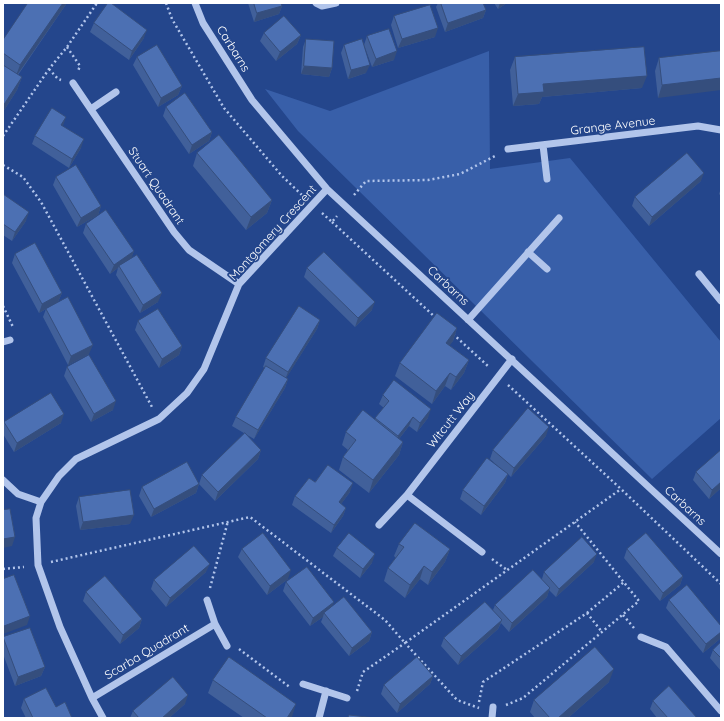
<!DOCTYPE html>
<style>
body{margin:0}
#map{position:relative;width:724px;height:721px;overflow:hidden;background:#24468c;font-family:Quicksand,sans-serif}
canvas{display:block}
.frame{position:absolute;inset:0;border:4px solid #fff;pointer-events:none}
</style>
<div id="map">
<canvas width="724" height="721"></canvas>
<div class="frame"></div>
</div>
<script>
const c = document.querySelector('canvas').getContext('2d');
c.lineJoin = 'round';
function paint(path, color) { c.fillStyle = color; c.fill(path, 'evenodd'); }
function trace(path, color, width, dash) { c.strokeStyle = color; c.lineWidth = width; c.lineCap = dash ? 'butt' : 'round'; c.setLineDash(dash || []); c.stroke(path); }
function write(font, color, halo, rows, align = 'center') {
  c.font = font + ' Quicksand,sans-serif'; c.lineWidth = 3.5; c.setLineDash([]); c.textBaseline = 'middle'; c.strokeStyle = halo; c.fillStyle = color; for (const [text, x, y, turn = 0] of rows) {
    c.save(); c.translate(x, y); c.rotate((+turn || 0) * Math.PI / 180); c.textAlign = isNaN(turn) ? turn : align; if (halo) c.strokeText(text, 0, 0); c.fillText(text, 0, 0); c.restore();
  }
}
const green = new Path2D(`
 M489 51 490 169 570 158 721 342V418L652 479 298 131 265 89 330 111Z`);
const path = new Path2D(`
 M166 3 172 19 224 108 282 176 303 196
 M67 47 80 66 78 71
 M49 69 58 79 61 80
 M3 136 49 69 67 47 97 3
 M3 165 23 177 41 202 152 407
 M354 195 366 181 428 180 460 174 497 155
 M322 213 332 222 337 216
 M332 222 436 318
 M3 306 13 327
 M453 334 489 367
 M508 385 621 489 721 584
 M492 559 507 570
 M51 562 250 517 385 620 405 643 621 489
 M3 569 24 567
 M210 588 228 521
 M587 613 624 582
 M623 615 634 628
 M239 649 291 688
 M357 691 363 672 405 643 457 700 479 708
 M479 702 483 682 587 613 602 632
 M506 705 523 698 639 601 575 522`);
const minor = new Path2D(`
 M195 3 203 23 252 100 327 189 721 554
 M316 3 322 6 336 3
 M73 83 174 232 189 250 239 284
 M91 109 116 92
 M543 145 547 179
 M508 149 698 126 721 130
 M528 252 547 269
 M699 274 721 301
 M468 320 559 218
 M3 342 10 340
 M3 480 18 494 41 502
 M407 495 482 552
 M379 525 407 495 512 359
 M207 600 215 624 227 646
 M641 637 666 647 721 711
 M303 684 347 698
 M92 698 215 624
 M103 718 92 698 60 627 38 565 36 518 41 502 59 476 76 459 159 419 187 393 204 369 239 284 327 189
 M319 718 326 691
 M492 718 493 707`);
const wall = new Path2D(`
 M28 3H67L18 75 22 77 17 90 3 112V40Z
 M248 3H281L282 6 279 14 254 22Z
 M438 3H483L486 10 483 18 445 32 436 7Z
 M494 3H507L498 9Z
 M394 16 435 37 398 48 391 25Z
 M94 23 144 38 129 60 90 32Z
 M264 33 301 35 297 44 276 61 260 41Z
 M367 36 394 60 372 67 364 45Z
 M306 39 332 68 329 77 301 74 303 47Z
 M344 45 366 73 348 79 341 53Z
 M721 51 658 98 655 71 659 58Z
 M137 57 182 86 178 95 158 107 133 65Z
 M515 57 642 88 542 97 539 104 513 106 510 70Z
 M166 107 212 132 209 141 189 154 163 116Z
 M63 126 81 148 69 168 32 144 35 136Z
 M197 153 272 200 267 213 246 230 193 166Z
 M56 177 101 206 98 215 77 227 53 185Z
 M701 181 649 226 632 206 635 197Z
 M721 188V196L719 194Z
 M3 194 26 221 12 241 3 235Z
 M86 224 134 251 131 258 158 302 140 313 116 275 118 268 110 274 83 233Z
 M15 254 62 293 58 302 89 354 68 365 43 317 46 309 39 313 12 263Z
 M307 268 372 310 355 327 304 277Z
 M320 320 317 329 286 378 288 379 285 388 254 439 232 426 236 417 265 368 263 367 266 358Z
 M138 321 182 346 179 355 159 368 135 330Z
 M457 328 453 341 449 345 469 360 464 373 451 390 445 386 432 404 395 376 400 363Z
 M67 367 113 410 91 422 64 376Z
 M383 395 428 418 417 432 409 426 399 439 403 442 399 455 369 493 339 470 343 457 348 450 342 445 346 432 375 419 384 408 379 404Z
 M4 422 61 423 14 452 3 434V425Z
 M546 436 511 477 508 474 505 483 481 515 460 499 463 490 503 471 490 459 493 450Z
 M261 450 258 459 215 501 199 484 196 493 151 517 139 496 142 487 199 484 202 475Z
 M721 450V488L709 499 693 480 696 472Z
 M315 482 350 492 341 504 346 508 343 516 331 533 292 505 295 496Z
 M79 497 130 524 80 530 76 506Z
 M399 544 450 549 445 562 428 585 420 579 405 598 384 581 388 568 396 558 394 556Z
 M337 548 372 563 360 578 333 556Z
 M242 549 288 579 267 595 238 557Z
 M627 549 683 576 680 585 660 601 624 558Z
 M594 562 556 597 549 590 547 597 509 632 501 623 498 629 458 665 441 646 444 638 493 610 495 605 542 579 544 572Z
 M206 572 166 607 151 589 154 580Z
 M286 582 332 607 372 632 369 641 349 656 321 622 323 617 310 626 283 591Z
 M86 592 142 619 139 628 120 644 83 601Z
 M669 600 721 626V638L703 653 666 608Z
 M3 637 45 667 41 676 15 686 3 654Z
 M721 642V671L710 658 713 650Z
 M433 676 430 684 397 713 381 694 384 685Z
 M213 680 292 717 291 718H244L208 693Z
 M609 682 568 718H535L530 712 534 700Z
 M24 699 56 707 72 718H26L21 708Z
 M653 701 697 718H657L650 709Z
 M185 704 169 718H130L133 711Z`);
const shadedWall = new Path2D(`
 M63 3H67L15 78 20 65Z
 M500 3H507L498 9Z
 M282 6 279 14 254 22 257 13Z
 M486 10 483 18 445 32 448 23Z
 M438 28 435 37 398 48 402 39Z
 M147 30 144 38 129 60 132 51Z
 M301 35 297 44 276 61 280 52Z
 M397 51 394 60 372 67 376 59Z
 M370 65 366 73 348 79 351 70Z
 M304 66 332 68 329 77 301 74Z
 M647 76 642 88 542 97 539 104 513 106 518 94 543 84Z
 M22 77 17 90 3 112V106Z
 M721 78V90L658 98 662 85Z
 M182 86 178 95 158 107 161 98Z
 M66 117 63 126 61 125Z
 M212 132 209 141 189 154 192 145Z
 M84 139 81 148 69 168 72 159Z
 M704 173 701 181 649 226 652 217Z
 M272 200 267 213 246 230 251 217Z
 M101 206 98 215 77 227 81 218Z
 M29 212 26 221 12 241 15 232Z
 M134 251 131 260 119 266 118 268 110 274 114 265Z
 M62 293 58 302 39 313 42 304Z
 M162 293 158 302 140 313 143 305Z
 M375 302 372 310 355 327 358 318Z
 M320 320 317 329 285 380 288 372Z
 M457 328 453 341 442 356 446 343Z
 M93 345 89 354 68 365 71 356Z
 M182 346 179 355 159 368 162 359Z
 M469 360 464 373 451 390 456 377Z
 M450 373 445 386 432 404 436 391Z
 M288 379 285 388 254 439 258 430Z
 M116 401 113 410 91 422 94 414Z
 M431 409 428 418 417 432 420 423Z
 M64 414 61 423 14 452 17 443Z
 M413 417 409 426 395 444 398 436Z
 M549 427 546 436 511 477 514 468Z
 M403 442 399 455 369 493 373 480Z
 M261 450 258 459 215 501 218 492Z
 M508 474 505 483 481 515 484 506Z
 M721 482V488L709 499 712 490Z
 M353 483 350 492 336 511 339 502Z
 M199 484 196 493 151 517 154 509Z
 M346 508 343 516 331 533 334 525Z
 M134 515 130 524 80 530 83 522Z
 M15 537 12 546 3 548V539Z
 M450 549 445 562 428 585 432 572Z
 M375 554 372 563 360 578 363 569Z
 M597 554 594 562 556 597 559 589Z
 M210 564 206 572 166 607 170 598Z
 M424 566 420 579 405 598 410 585Z
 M291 570 288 579 267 595 270 586Z
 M683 576 680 585 660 601 663 593Z
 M550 588 547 597 509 632 512 623Z
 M334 602 330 611 324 613 323 617 310 626 313 618Z
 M30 616 27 625 3 634 4 626Z
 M142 619 139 628 120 644 123 635Z
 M502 620 498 629 458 665 461 656Z
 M372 632 369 641 349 656 352 648Z
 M721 632V638L703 653 706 644Z
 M45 667 41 676 15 686 18 677Z
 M614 669 609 682 568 718H558Z
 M433 676 430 684 397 713 400 704Z
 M188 695 185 704 169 718H162Z
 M296 704 292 717 291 718H287Z`);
const building = new Path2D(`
 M28 3H63L20 65 3 53V40Z
 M108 3H111L147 30 132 51 94 23Z
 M254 3H281L282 6 257 13Z
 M441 3H483L486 10 448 23Z
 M430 5 438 28 402 39 394 16Z
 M284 16 301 35 280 52 264 33Z
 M389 29 397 51 376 59 367 36Z
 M306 39 334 41 332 68 304 66Z
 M362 39 370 65 351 70 344 45Z
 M157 45 182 86 161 98 137 57Z
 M644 47 647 76 543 84 544 92 518 94 515 57Z
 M721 51V78L662 85 659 58Z
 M3 65 22 77 3 106Z
 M185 93 212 132 192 145 166 107Z
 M52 108 66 117 61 125 84 139 72 159 35 136Z
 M219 135 272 200 251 217 197 153Z
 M687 153 704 173 652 217 635 197Z
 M76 165 101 206 81 218 56 177Z
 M3 194 29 212 15 232 3 224Z
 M106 210 134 251 114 265 86 224Z
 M35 243 62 293 42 304 15 254Z
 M324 252 375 302 358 318 307 268Z
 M137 255 162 293 143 305 119 266Z
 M68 297 93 345 71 356 46 309Z
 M299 306 320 320 288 372 266 358Z
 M158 309 182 346 162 359 138 321Z
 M437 313 457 328 446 343 469 360 456 377 450 373 436 391 400 363Z
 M89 355 116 401 94 414 67 367Z
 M266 366 288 379 258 430 236 417Z
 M394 380 431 409 420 423 413 417 398 436 375 418 389 401 383 395Z
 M51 393 64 414 17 443 4 422Z
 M528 408 549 427 514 468 493 450Z
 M363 410 403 442 373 480 343 457 356 440 346 432Z
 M245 433 261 450 218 492 202 475Z
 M721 450V482L712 490 696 472Z
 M487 458 508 474 484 506 463 490Z
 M187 462 199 484 154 509 142 487Z
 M328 465 353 483 339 502 346 508 334 525 295 496 309 478 315 482Z
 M130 490 134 515 83 522 79 497Z
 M10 509 15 537 3 539V510Z
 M415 523 450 549 432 572 424 566 410 585 388 568 404 547 399 544Z
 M263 533 291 570 270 586 242 549Z
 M349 533 375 554 363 569 337 548Z
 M646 533 683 576 663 593 627 549Z
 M582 537 597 554 559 589 544 572Z
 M194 546 210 564 170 598 154 580Z
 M307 567 334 602 313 618 286 582Z
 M533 570 550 588 512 623 495 605Z
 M14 575 30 616 4 626 3 625V579Z
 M105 576 142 619 123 635 86 592Z
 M687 585 721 626V632L706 644 669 600Z
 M344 597 372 632 352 648 324 613Z
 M485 602 502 620 461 656 444 638Z
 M30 628 45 667 18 677 3 637Z
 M721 642V658L713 650Z
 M595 647 614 669 558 718H550L534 700Z
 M229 657 296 704 287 718H267L213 680Z
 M417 657 433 676 400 704 384 685Z
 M173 677 188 695 162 718H139L133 711Z
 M669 686 697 718H668L653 701Z
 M46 688 56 707 65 702 72 718H33L24 699Z
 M349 715 376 718H348Z`);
const streetNames = [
 ["Carbarns",233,49,58],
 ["Grange Avenue",613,126,-7],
 ["Stuart Quadrant",156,186,56],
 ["Montgomery Crescent",273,233,-48],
 ["Carbarns",448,286,43],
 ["Witcutt Way",451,420,-52],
 ["Carbarns",685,506,43],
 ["Scarba Quadrant",147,652,-31]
];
paint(green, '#385fa9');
trace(path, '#b2c5eb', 2.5, [2, 3]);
trace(minor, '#b2c5eb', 7);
paint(wall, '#41609a');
paint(shadedWall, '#354e7d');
paint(building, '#4c70b3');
trace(building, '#354e7d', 1);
write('12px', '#fff', '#24468c', streetNames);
</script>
